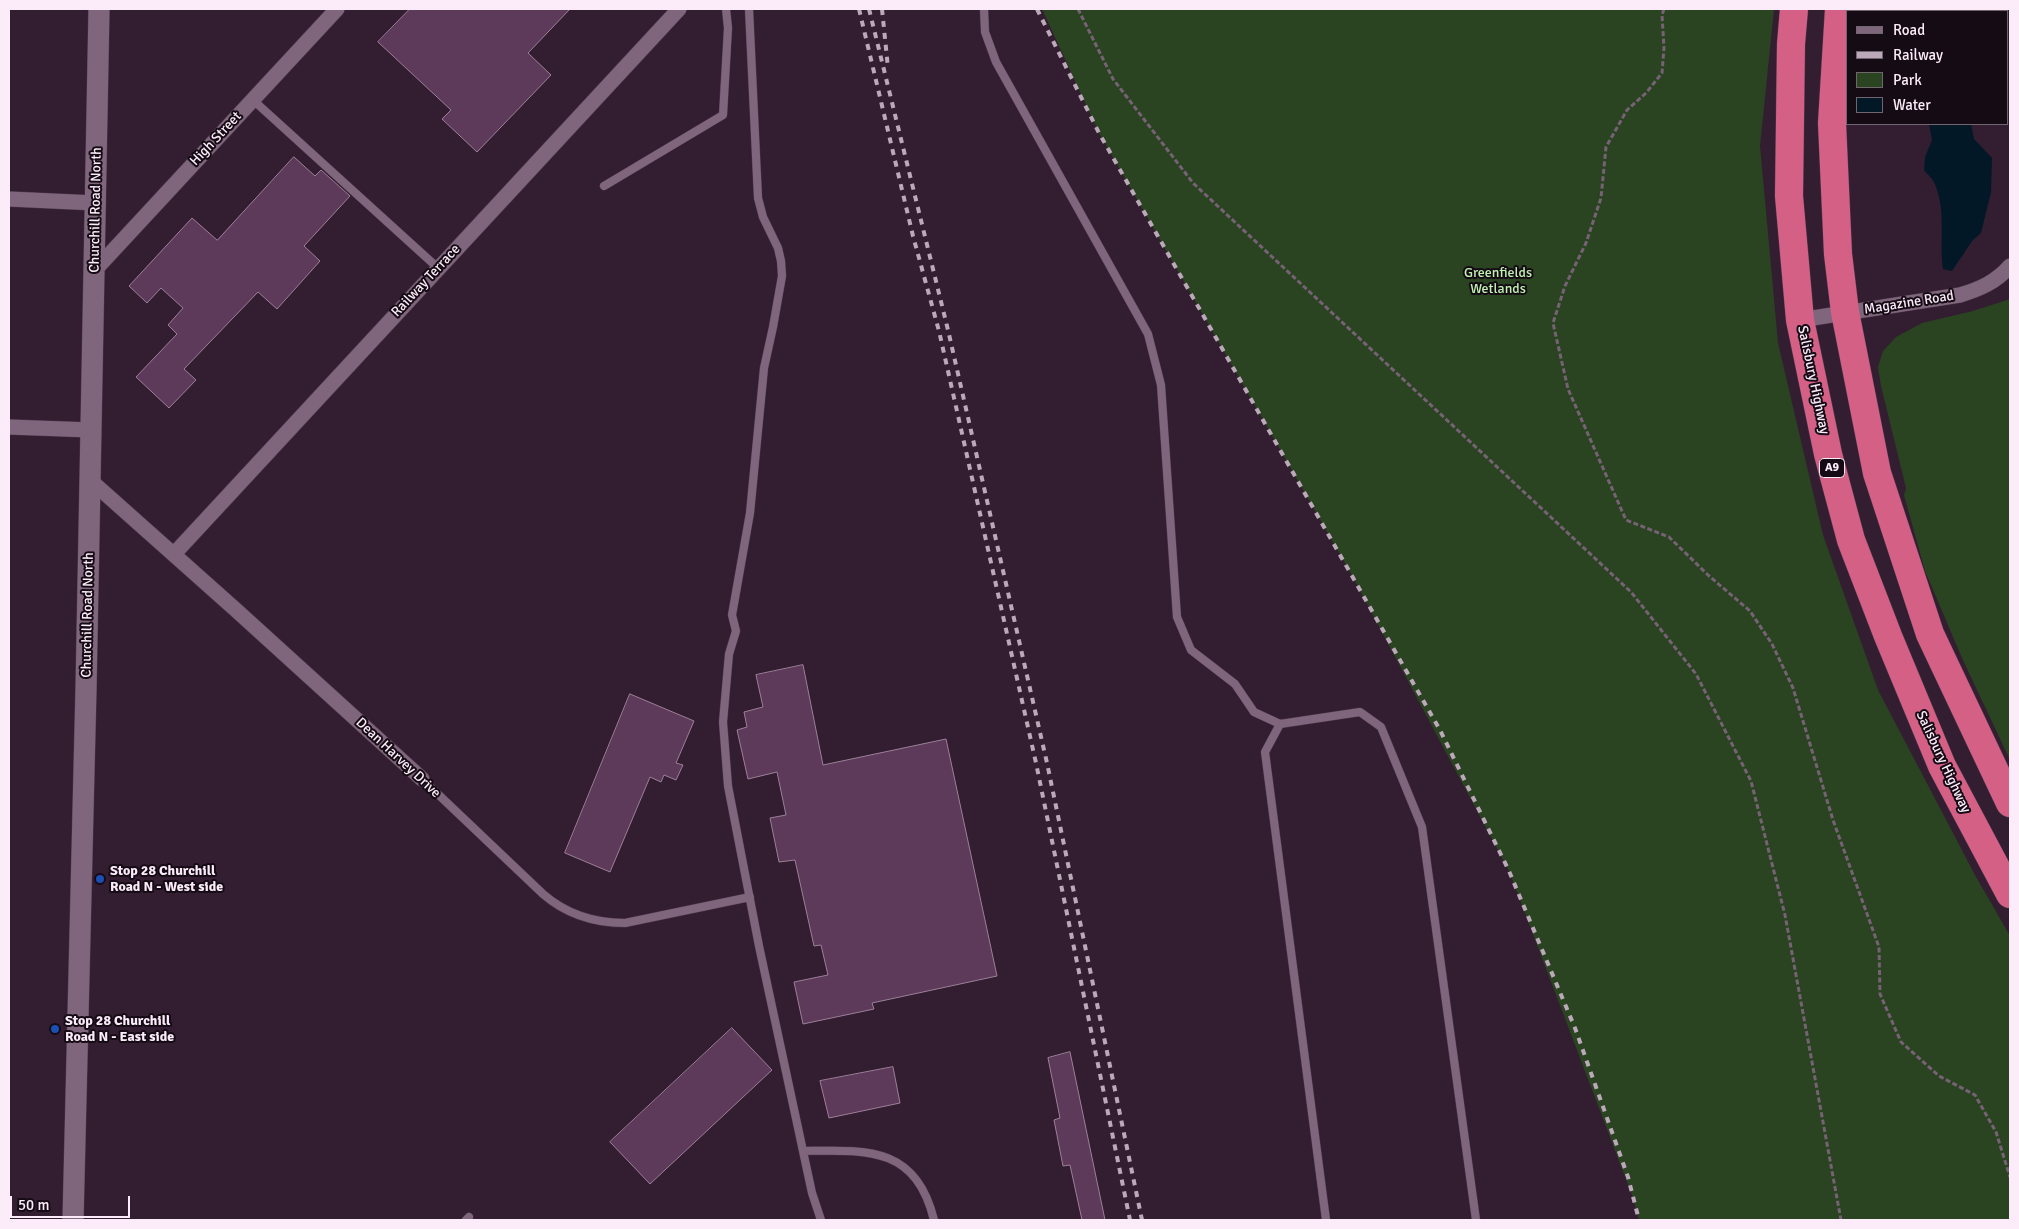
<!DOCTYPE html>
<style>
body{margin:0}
#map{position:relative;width:2019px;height:1229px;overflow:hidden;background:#331d31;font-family:Signika,sans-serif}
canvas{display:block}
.frame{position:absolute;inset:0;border:10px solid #fcecfa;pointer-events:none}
.legend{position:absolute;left:1846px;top:10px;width:162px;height:115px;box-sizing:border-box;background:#150b14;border:1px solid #716570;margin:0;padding:6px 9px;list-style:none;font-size:15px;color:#fcecfa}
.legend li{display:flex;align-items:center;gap:10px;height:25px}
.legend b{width:25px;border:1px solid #716570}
.scale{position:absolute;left:10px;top:1196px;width:120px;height:22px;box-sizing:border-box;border:2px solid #fcecfa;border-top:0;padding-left:6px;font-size:15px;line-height:18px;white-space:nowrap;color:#fcecfa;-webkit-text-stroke:4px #150b14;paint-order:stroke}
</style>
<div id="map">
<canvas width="2019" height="1229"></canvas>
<div class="frame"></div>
<ul class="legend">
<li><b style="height:6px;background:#80667d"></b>Road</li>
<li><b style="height:6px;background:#bba9b9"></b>Railway</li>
<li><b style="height:14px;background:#2a4422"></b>Park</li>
<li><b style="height:14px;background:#021826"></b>Water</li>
</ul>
<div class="scale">50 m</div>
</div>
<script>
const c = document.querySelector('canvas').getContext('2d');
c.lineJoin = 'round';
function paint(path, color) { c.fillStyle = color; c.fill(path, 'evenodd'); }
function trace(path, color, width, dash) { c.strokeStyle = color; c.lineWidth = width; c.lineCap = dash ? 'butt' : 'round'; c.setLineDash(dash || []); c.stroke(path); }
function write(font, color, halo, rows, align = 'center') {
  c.font = font + ' Signika,sans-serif'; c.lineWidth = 4; c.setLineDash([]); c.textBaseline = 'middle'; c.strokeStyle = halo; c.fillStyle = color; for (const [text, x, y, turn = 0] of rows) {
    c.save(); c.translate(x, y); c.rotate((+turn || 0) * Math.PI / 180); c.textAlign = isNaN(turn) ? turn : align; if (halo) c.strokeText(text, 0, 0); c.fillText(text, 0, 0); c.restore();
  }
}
const green = new Path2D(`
 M1042 9H1774L1760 146 1778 343 1823 535 1878 690 1975 875 2010 936V1220H1639L1632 1195 1509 871 1349 570 1099 133Z
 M2010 299V760L1962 658 1925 571 1904 495 1906 488 1881 386 1878 367 1883 351 1896 337 1922 323 1973 311Z`);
const water = new Path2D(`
 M1929 124H1971L1974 139 1992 158 1991 192 1981 233 1972 241 1952 271 1943 269C1939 241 1947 210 1934 182 1932 178 1927 174 1924 170L1925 157 1932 140Z`);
const building = new Path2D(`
 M410 9H570L528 53 551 75 477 152 442 119 451 110 378 42Z
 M294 157 315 176 321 170 350 196 304 246 320 261 277 309 258 292 184 369 196 380 169 408 136 377 177 334 168 325 183 308 161 288 147 303 129 286 192 218 217 240Z
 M803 665 823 765 946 739 997 976 872 1003 874 1009 803 1024 794 982 828 975 821 945 814 946 795 860 779 862 770 818 786 815 777 772 748 779 737 730 747 727 744 712 763 707 756 675Z
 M630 694 694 721 676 763 683 765 676 780 664 775 661 782 650 777 610 872 565 853Z
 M732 1028 772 1070 650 1184 610 1142Z
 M1070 1052 1105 1220H1082L1070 1165 1063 1166 1054 1120 1060 1118 1048 1058Z
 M893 1067 900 1103 829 1118 820 1081Z`);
const path = new Path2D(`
 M1078 9 1113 79 1193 183 1631 592 1696 674 1751 781 1785 915 1841 1220
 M1664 9 1662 15 1664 48 1662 73 1646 93 1627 110 1606 147 1601 198 1586 243 1565 286 1553 323 1568 389 1626 520 1669 537 1708 575 1750 611 1772 644 1793 688 1833 820 1879 947 1880 994 1901 1042 1939 1076 1975 1095 1996 1132 2010 1177`);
const lane = new Path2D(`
 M749 9 758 198 763 217 778 248 781 261 782 276 773 327 764 368 750 513 732 615 736 631 729 654 723 722 728 786 759 946 812 1193 821 1220
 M984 9 985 32 996 62 1148 334 1161 385 1177 617 1191 650 1235 684 1254 712 1280 724
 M253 100 438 268
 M604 186 723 115 728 28 726 9
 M422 779 543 894C566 914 594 923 625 923L750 897
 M804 1151C867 1150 916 1146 934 1220
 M466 1220 469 1217
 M1326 1220 1265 752 1280 724 1360 712 1381 727 1422 827 1476 1220`);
const street = new Path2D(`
 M9 199 96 203
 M95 270 337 9
 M1800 320 1960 295C1980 289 1996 282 2010 266
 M9 427 91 430
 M90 480 236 610 422 779
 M174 554 679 9`);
const secondary = new Path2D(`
 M73 1220 86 689 99 9`);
const highway = new Path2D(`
 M1794 9 1791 44 1789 196 1800 320 1828 454 1851 540 1888 636 1942 766 2010 894
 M1839 9 1832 123 1838 254 1845 312 1877 473 1930 634 2010 803`);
const rail = new Path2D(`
 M859 9 913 236 939 331 1036 763 1130 1220
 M869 9 948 330 1047 763 1142 1220
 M882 9 888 68
 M1037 9 1099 133 1440 730 1509 871 1575 1028 1628 1177 1639 1220`);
const markers = [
 [100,879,5,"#1a4fb4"],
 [55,1029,5,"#1a4fb4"]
];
const shields = [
 [1832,468,25]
];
const shieldNames = [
 ["A9",1832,468]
];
const streetNames = [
 ["High Street",216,139,-47],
 ["Churchill Road North",96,210,-89],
 ["Railway Terrace",426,281,-47],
 ["Magazine Road",1909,303,-9],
 ["Salisbury Highway",1813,380,78],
 ["Churchill Road North",88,615,-89],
 ["Dean Harvey Drive",398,758,43],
 ["Salisbury Highway",1943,762,65]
];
const parkNames = [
 ["Greenfields",1498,273],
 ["Wetlands",1498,289]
];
const poiNames = [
 ["Stop 28 Churchill",110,871],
 ["Road N - West side",110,887],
 ["Stop 28 Churchill",65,1021],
 ["Road N - East side",65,1037]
];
paint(green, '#2a4422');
paint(water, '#021826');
paint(building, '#5d3a5a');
trace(building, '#9c8099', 1);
trace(lane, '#4c394a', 9);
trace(street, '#4c394a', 16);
trace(secondary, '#4c394a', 22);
trace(highway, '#4c394a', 29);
trace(path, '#766274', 3, [5, 2.5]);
trace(lane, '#80667d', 8);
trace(street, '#80667d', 15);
trace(secondary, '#80667d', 21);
trace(highway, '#d46086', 28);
trace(rail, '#bba9b9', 4, [6, 6]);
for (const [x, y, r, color] of markers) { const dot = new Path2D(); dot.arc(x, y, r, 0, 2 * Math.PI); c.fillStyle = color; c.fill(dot); trace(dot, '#150b14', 2); }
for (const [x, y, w] of shields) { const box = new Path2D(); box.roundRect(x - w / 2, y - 9.5, w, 19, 4); c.fillStyle = '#150b14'; c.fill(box); trace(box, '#fcecfa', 1); }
write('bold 12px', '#fcecfa', null, shieldNames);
write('14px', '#fcecfa', '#150b14', streetNames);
write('14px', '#c1f2b2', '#150b14', parkNames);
write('bold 14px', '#fcecfa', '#150b14', poiNames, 'left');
</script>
